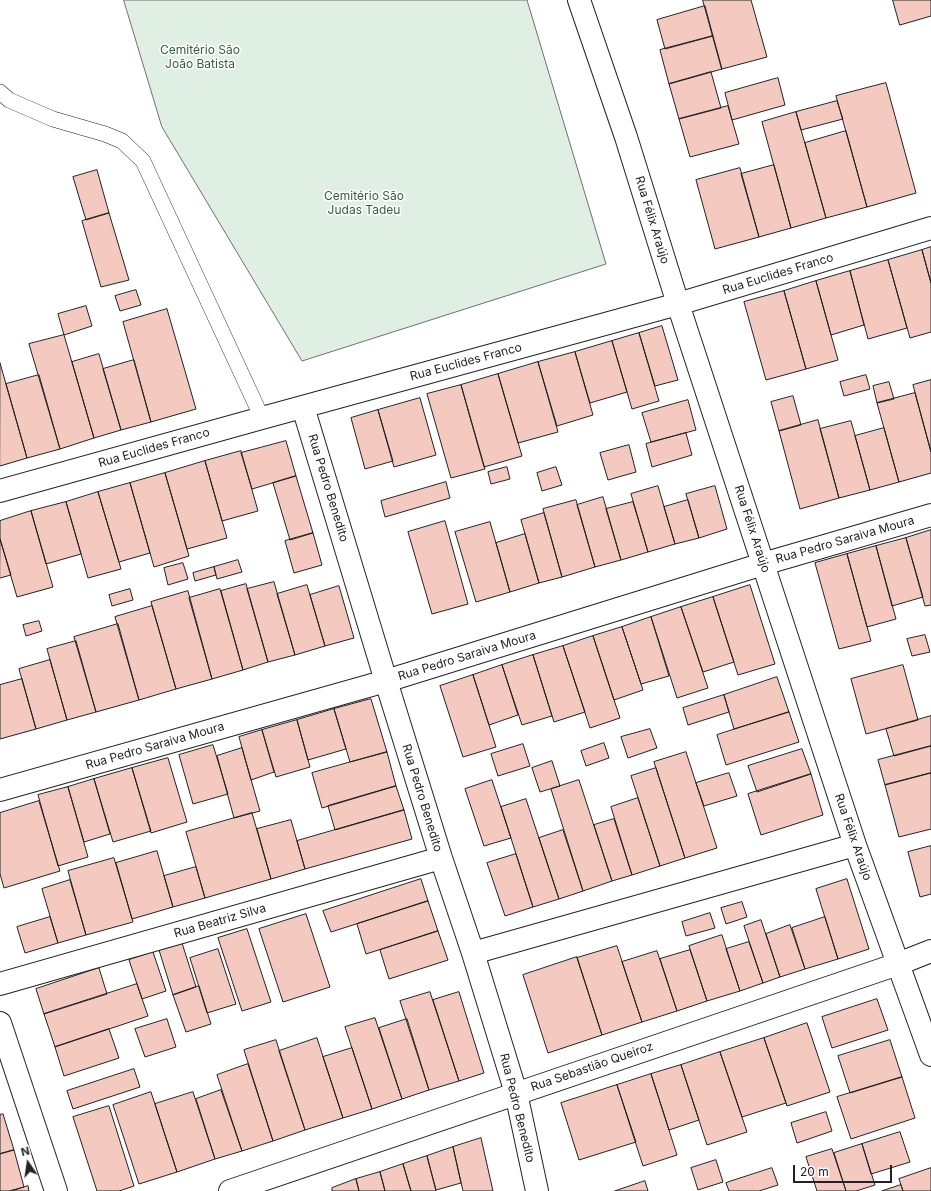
<!DOCTYPE html>
<meta charset="utf-8">
<style>
body{margin:0}
#map{position:relative;width:931px;height:1191px;overflow:hidden;background:#fff;font-family:Inter,sans-serif}
canvas{display:block}
.north{position:absolute;left:8px;top:1143px;width:40px;height:40px;-webkit-text-stroke:3px #fff;paint-order:stroke;rotate:347deg;font-size:11px;font-weight:700;line-height:16px;text-align:center;color:#222}
.north::after{content:'';display:block;margin:auto;width:14px;height:18px;background:#222;clip-path:polygon(50% 0,100% 100%,50% 72%,0 100%)}
.scale{position:absolute;left:793px;top:1165px;width:99px;height:18px;box-sizing:border-box;border:2px solid #222;border-top:0;padding-left:5px;font-size:12px;line-height:14px;white-space:nowrap;color:#222;-webkit-text-stroke:3px #fff;paint-order:stroke}
</style>
<div id="map">
<canvas width="931" height="1191"></canvas>
<div class="north">N</div>
<div class="scale">20 m</div>
</div>
<script>
const c = document.querySelector('canvas').getContext('2d');
c.lineJoin = 'round';
function paint(path, color) { c.fillStyle = color; c.fill(path, 'evenodd'); }
function trace(path, color, width, dash) { c.strokeStyle = color; c.lineWidth = width; c.lineCap = dash ? 'butt' : 'round'; c.setLineDash(dash || []); c.stroke(path); }
function write(font, color, halo, rows, align = 'center') {
  c.font = font + ' Inter,sans-serif'; c.lineWidth = 3; c.setLineDash([]); c.textBaseline = 'middle'; c.strokeStyle = halo; c.fillStyle = color; for (const [text, x, y, turn = 0] of rows) {
    c.save(); c.translate(x, y); c.rotate((+turn || 0) * Math.PI / 180); c.textAlign = isNaN(turn) ? turn : align; if (halo) c.strokeText(text, 0, 0); c.fillText(text, 0, 0); c.restore();
  }
}
const green = new Path2D(`
 M124 0H527L606 264 302 361 162 127Z`);
const building = new Path2D(`
 M703 0H751L767 57 722 69Z
 M893 0H931V16L900 25Z
 M705 6 713 36 665 49 657 20Z
 M713 36 722 69 669 84 660 50Z
 M711 72 721 108 679 119 669 84Z
 M778 78 785 105 732 120 725 93Z
 M886 83 916 193 867 207 836 96Z
 M837 101 843 119 801 130 796 112Z
 M728 106 739 144 690 157 679 119Z
 M796 112 826 218 791 228 762 122Z
 M846 131 867 207 826 218 805 143Z
 M774 165 791 228 759 237 741 174Z
 M740 168 759 237 715 249 696 180Z
 M97 170 109 213 86 220 73 177Z
 M109 213 129 280 101 287 82 221Z
 M931 247V283L922 250Z
 M922 250 931 283V332L910 338 888 260Z
 M888 260 907 328 868 339 850 271Z
 M850 271 864 325 831 335 816 281Z
 M816 281 838 360 806 369 784 291Z
 M136 290 141 305 120 311 115 296Z
 M784 291 806 369 766 380 744 302Z
 M86 306 92 326 64 335 58 314Z
 M167 309 196 409 151 422 123 322Z
 M662 326 678 380 655 386 639 333Z
 M639 333 659 401 632 409 612 341Z
 M64 335 94 438 60 449 29 344Z
 M612 341 627 392 590 403 575 352Z
 M575 352 593 415 557 426 538 362Z
 M99 354 121 430 94 438 72 362Z
 M134 360 151 422 121 430 103 369Z
 M538 362 558 432 518 443 498 374Z
 M0 363 27 458 0 466Z
 M498 374 522 456 484 467 461 385Z
 M39 375 60 449 27 458 6 384Z
 M866 375 870 389 844 396 840 382Z
 M931 380V452L913 385Z
 M889 382 894 399 877 403 873 386Z
 M461 385 485 469 451 478 427 394Z
 M915 393 931 452V473L899 482 877 403Z
 M793 396 801 425 779 431 771 402Z
 M420 398 436 455 394 467 378 410Z
 M688 400 696 430 651 442 642 413Z
 M378 410 393 461 365 469 351 418Z
 M818 420 839 498 800 509 779 431Z
 M851 421 870 490 839 498 820 429Z
 M884 428 899 482 870 490 855 436Z
 M686 433 692 455 652 467 646 444Z
 M286 441 296 476 252 489 241 453Z
 M629 445 636 472 608 480 600 453Z
 M241 451 258 511 222 521 205 461Z
 M205 461 227 538 187 549 165 473Z
 M507 467 510 479 491 484 488 472Z
 M556 467 562 485 542 491 537 473Z
 M165 473 189 556 154 567 130 483Z
 M296 476 313 533 290 540 273 483Z
 M446 482 450 498 385 517 381 501Z
 M130 483 150 553 119 562 98 492Z
 M658 486 675 544 648 552 631 494Z
 M715 486 727 529 699 538 686 494Z
 M98 492 121 569 88 578 66 502Z
 M603 497 621 560 595 567 577 505Z
 M576 500 595 567 562 577 543 509Z
 M688 500 699 538 675 544 664 507Z
 M66 502 81 554 46 564 31 511Z
 M633 502 648 552 621 560 606 509Z
 M31 511 53 587 17 597 0 539V521Z
 M544 513 562 577 539 583 521 520Z
 M445 521 468 604 432 614 408 532Z
 M490 522 510 592 476 602 455 532Z
 M931 530V605L925 606 906 538Z
 M313 533 322 565 294 573 285 541Z
 M525 534 539 583 510 592 496 543Z
 M906 538 923 597 892 606 876 546Z
 M0 539 11 575 0 578Z
 M876 546 896 619 867 627 847 554Z
 M847 554 871 641 839 649 815 563Z
 M238 560 242 572 217 579 214 567Z
 M183 563 188 579 168 585 164 568Z
 M214 567 216 575 195 581 193 573Z
 M274 582 295 655 268 662 247 589Z
 M246 584 268 662 243 670 221 591Z
 M307 585 325 646 295 655 277 594Z
 M750 585 775 664 738 675 713 597Z
 M339 586 354 638 325 646 310 595Z
 M130 589 133 600 112 606 109 595Z
 M220 589 243 670 212 679 189 598Z
 M188 591 212 679 176 689 151 602Z
 M713 597 734 662 703 672 681 607Z
 M152 606 176 689 139 700 115 617Z
 M681 607 708 688 677 698 651 617Z
 M651 617 669 676 641 684 622 627Z
 M39 621 42 631 26 636 23 625Z
 M118 624 139 700 96 712 74 637Z
 M622 627 643 690 614 700 593 636Z
 M925 635 930 652 912 656 907 639Z
 M593 636 620 718 590 728 563 646Z
 M76 641 96 712 67 720 47 649Z
 M563 646 585 712 554 722 533 655Z
 M533 655 552 716 522 725 502 665Z
 M50 660 67 720 36 729 19 669Z
 M502 665 518 715 489 725 473 675Z
 M903 665 918 720 866 734 851 679Z
 M473 675 496 747 463 757 440 686Z
 M777 677 789 712 734 729 724 695Z
 M22 679 36 729 0 739V685Z
 M724 695 729 712 688 725 683 708Z
 M371 699 387 752 350 762 334 709Z
 M334 709 346 749 308 760 297 720Z
 M789 712 799 742 726 765 717 735Z
 M931 716V746L894 756 886 729Z
 M297 720 310 767 276 777 262 730Z
 M650 729 657 748 628 758 621 737Z
 M262 730 274 772 251 780 239 737Z
 M604 743 609 758 586 766 581 751Z
 M523 744 530 766 498 776 491 754Z
 M213 745 228 794 193 804 179 755Z
 M931 746V773L885 785 878 760Z
 M242 748 260 811 234 818 217 756Z
 M802 749 811 774 757 792 748 766Z
 M387 752 396 786 322 808 312 773Z
 M686 752 717 848 685 858 654 762Z
 M168 758 187 822 151 833 132 768Z
 M552 761 560 786 540 792 532 768Z
 M132 768 151 831 113 842 94 779Z
 M656 768 685 858 660 866 631 776Z
 M729 773 737 796 704 806 696 783Z
 M931 773V829L899 837 885 785Z
 M811 774 823 815 761 835 748 794Z
 M94 779 110 834 84 842 68 787Z
 M492 780 511 838 484 846 465 789Z
 M579 780 612 881 583 891 551 789Z
 M396 786 404 810 335 830 328 806Z
 M68 787 88 857 58 866 38 795Z
 M638 798 660 866 632 875 611 807Z
 M526 799 559 899 533 907 501 807Z
 M39 801 60 871 4 888 0 874V813Z
 M404 810 412 839 305 869 297 841Z
 M252 813 271 879 205 898 186 832Z
 M614 819 632 875 612 881 594 825Z
 M291 820 305 869 271 879 257 829Z
 M563 830 583 891 559 899 539 838Z
 M931 846V894L920 897 908 852Z
 M157 851 173 907 132 919 116 863Z
 M516 854 533 907 505 916 487 863Z
 M114 858 133 922 86 935 68 871Z
 M196 867 205 898 173 907 164 876Z
 M421 879 428 901 331 932 323 911Z
 M847 879 869 949 838 959 816 889Z
 M70 880 86 935 58 943 42 889Z
 M428 901 438 931 366 954 357 924Z
 M742 902 747 917 726 924 721 908Z
 M710 913 715 928 686 936 682 922Z
 M306 914 330 987 283 1002 259 929Z
 M50 917 58 943 25 953 17 927Z
 M825 917 838 959 805 969 792 928Z
 M761 920 780 977 763 983 744 926Z
 M790 925 805 969 780 977 766 934Z
 M247 929 271 1002 242 1011 218 938Z
 M438 931 448 960 389 979 380 950Z
 M722 935 740 991 707 1001 689 946Z
 M749 942 763 983 740 991 726 949Z
 M182 943 196 987 173 995 159 950Z
 M617 946 642 1022 602 1035 577 958Z
 M218 949 236 1004 207 1013 190 958Z
 M690 950 707 1001 677 1011 660 959Z
 M657 951 677 1011 642 1022 622 962Z
 M153 952 166 991 142 999 129 960Z
 M577 957 602 1035 548 1053 523 975Z
 M99 968 107 994 44 1014 36 989Z
 M137 984 148 1016 55 1047 44 1014Z
 M199 986 211 1024 186 1032 173 995Z
 M430 992 459 1081 429 1090 400 1001Z
 M459 992 484 1073 459 1081 433 1000Z
 M877 999 888 1030 832 1048 822 1017Z
 M375 1018 402 1099 372 1109 345 1027Z
 M167 1019 176 1047 145 1057 135 1029Z
 M407 1019 429 1090 402 1099 379 1028Z
 M807 1023 830 1092 787 1106 764 1038Z
 M109 1029 119 1058 64 1076 55 1047Z
 M317 1038 343 1118 305 1130 279 1051Z
 M764 1038 786 1103 742 1117 720 1052Z
 M276 1040 305 1130 273 1141 244 1050Z
 M890 1040 902 1077 850 1093 838 1056Z
 M352 1048 372 1109 343 1118 323 1057Z
 M720 1052 747 1132 707 1145 681 1065Z
 M248 1064 273 1141 242 1151 217 1075Z
 M681 1065 699 1120 669 1130 651 1074Z
 M134 1069 140 1087 73 1109 67 1091Z
 M651 1074 677 1155 643 1166 617 1085Z
 M902 1077 915 1118 851 1139 837 1097Z
 M617 1085 636 1142 579 1160 561 1103Z
 M221 1090 242 1151 215 1159 196 1099Z
 M151 1092 177 1172 139 1184 113 1105Z
 M193 1092 215 1159 177 1172 155 1104Z
 M109 1106 134 1186 119 1191H97L73 1117Z
 M826 1112 832 1131 797 1143 791 1123Z
 M3 1114 14 1150 0 1154V1115Z
 M900 1132 910 1162 871 1174 862 1144Z
 M481 1138 493 1191H463L453 1147Z
 M862 1144 875 1185 856 1191H846L834 1153Z
 M453 1147 461 1183 436 1190 427 1156Z
 M832 1149 846 1191H817L806 1157Z
 M14 1150 24 1187 9 1191H0V1154Z
 M427 1156 436 1191H411L403 1164Z
 M716 1160 723 1182 698 1190 691 1168Z
 M403 1164 411 1191H385L380 1172Z
 M772 1168 778 1185 759 1191H729L726 1183Z
 M931 1168V1191H903L899 1179Z
 M380 1172 385 1191H359L356 1179Z
 M356 1179 359 1191H332V1188Z
 M645 1181 648 1191H615Z
 M901 1185 903 1191H882Z
 M28 1186 29 1191H12Z`);
const service = new Path2D(`
 M0 92 9 100 53 119 105 134 122 141 143 161 262 418`);
const minor = new Path2D(`
 M579 0 626 137 678 304 855 845 931 1055
 M303 407 386 681 441 858 473 953 516 1093 537 1191
 M0 491 262 418 678 304 931 228
 M0 790 386 681 763 564 931 515
 M473 953 855 845
 M0 984 441 858
 M0 1023 56 1191
 M230 1191 898 964 931 951`);
const parkNames = [
 ["Cemitério São",200,50],
 ["João Batista",200,64],
 ["Cemitério São",364,196],
 ["Judas Tadeu",364,210]
];
const streetNames = [
 ["Rua Félix Araújo",652,220,73],
 ["Rua Euclides Franco",778,274,-17],
 ["Rua Euclides Franco",466,362,-15],
 ["Rua Euclides Franco",154,448,-16],
 ["Rua Pedro Benedito",328,488,73],
 ["Rua Félix Araújo",752,529,72],
 ["Rua Pedro Saraiva Moura",845,540,-16],
 ["Rua Pedro Saraiva Moura",467,656,-17],
 ["Rua Pedro Saraiva Moura",155,746,-16],
 ["Rua Pedro Benedito",422,798,73],
 ["Rua Félix Araújo",853,837,71],
 ["Rua Beatriz Silva",220,921,-16],
 ["Rua Sebastião Queiroz",592,1067,-19],
 ["Rua Pedro Benedito",517,1108,76]
];
paint(green, '#e0efe3');
trace(green, '#6f6f6f', 1);
paint(building, '#f3c9c0');
trace(building, '#222', 1);
trace(service, '#222', 16);
trace(minor, '#222', 24);
trace(service, '#fff', 15);
trace(minor, '#fff', 22);
write('12px', '#2f5e38', '#fff', parkNames);
write('12px', '#222', '#fff', streetNames);
</script>
